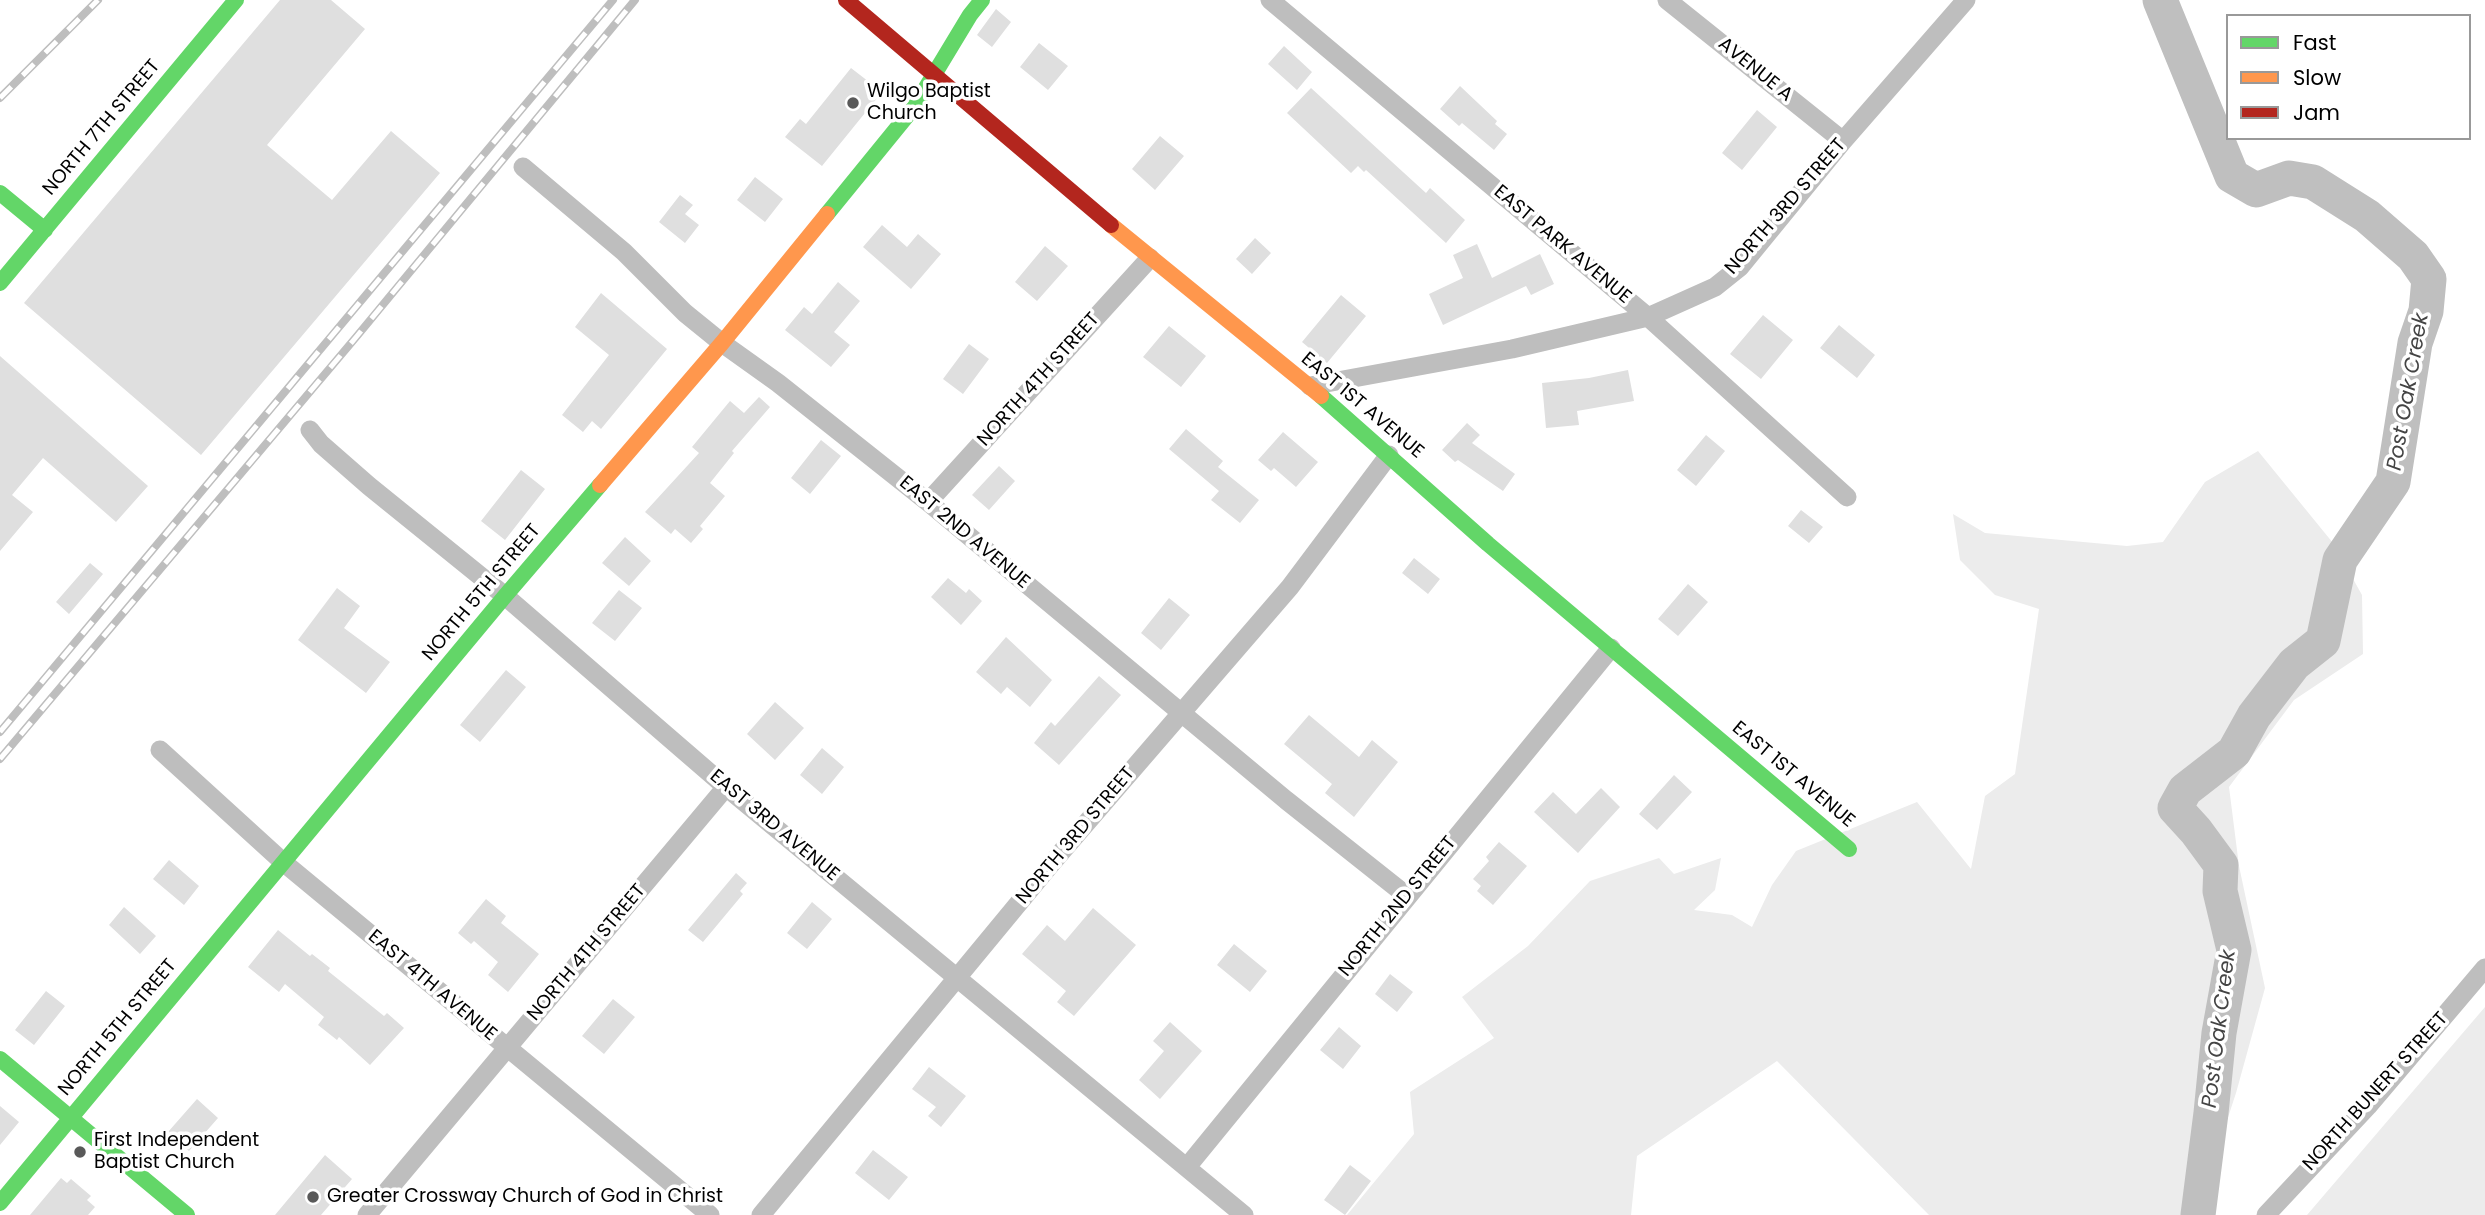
<!DOCTYPE html>
<style>
body{margin:0}
#map{position:relative;width:2485px;height:1215px;overflow:hidden;background:#fff;font-family:Poppins,sans-serif}
canvas{display:block}
.legend{position:absolute;left:2226px;top:14px;width:245px;height:126px;box-sizing:border-box;background:#fff;border:2px solid #999;margin:0;padding:9px 12px;list-style:none;font-size:21px;color:#000}
.legend li{display:flex;align-items:center;gap:14px;height:35px}
.legend b{width:35px;border:2px solid #999}
</style>
<div id="map">
<canvas width="2485" height="1215"></canvas>
<ul class="legend">
<li><b style="height:9px;background:#63d668"></b>Fast</li>
<li><b style="height:9px;background:#ff974d"></b>Slow</li>
<li><b style="height:9px;background:#b3261e"></b>Jam</li>
</ul>
</div>
<script>
const c = document.querySelector('canvas').getContext('2d');
c.lineJoin = 'round';
function paint(path, color) { c.fillStyle = color; c.fill(path, 'evenodd'); }
function trace(path, color, width, dash) { c.strokeStyle = color; c.lineWidth = width; c.lineCap = dash ? 'butt' : 'round'; c.setLineDash(dash || []); c.stroke(path); }
function write(font, color, halo, rows, align = 'center') {
  c.font = font + ' Poppins,sans-serif'; c.lineWidth = 7; c.setLineDash([]); c.textBaseline = 'middle'; c.strokeStyle = halo; c.fillStyle = color; for (const [text, x, y, turn = 0] of rows) {
    c.save(); c.translate(x, y); c.rotate((+turn || 0) * Math.PI / 180); c.textAlign = isNaN(turn) ? turn : align; if (halo) c.strokeText(text, 0, 0); c.fillText(text, 0, 0); c.restore();
  }
}
const green = new Path2D(`
 M2258 451 2333 543 2362 595 2363 654 2294 700 2229 787 2239 866 2265 988 2236 1093 2196 1215H1929L1777 1061 1637 1156 1631 1215H1347L1414 1134 1410 1092 1494 1038 1462 997 1528 946 1590 881 1659 858 1674 874 1721 858 1715 890 1694 910 1732 915 1752 927 1772 885 1796 851 1917 802 1971 869 1985 796 2015 774 2039 609 1995 595 1960 560 1953 514 1985 533 2127 546 2163 542 2205 482Z
 M2485 1007V1215H2307Z`);
const river = new Path2D(`
 M2160 0 2232 176 2256 190 2289 178 2313 182 2367 216 2413 256 2429 279 2426 311 2415 343 2393 482 2340 560 2323 641 2294 664 2254 716 2234 752 2185 790 2175 808 2196 831 2221 865 2220 891 2234 950 2219 1033 2211 1113 2198 1215`);
const building = new Path2D(`
 M280 0H331L365 29 267 145 332 200 391 131 440 173 201 455 24 303Z
 M996 9 1011 22 992 47 977 35Z
 M1039 43 1068 66 1048 90 1020 67Z
 M1284 46 1312 72 1297 90 1268 64Z
 M851 68 882 92 822 166 785 137 800 119 806 124Z
 M1460 86 1497 121 1495 124 1507 134 1494 150 1462 123 1459 126 1440 109Z
 M1311 88 1426 193 1430 188 1465 220 1446 243 1366 170 1364 172 1358 166 1351 173 1287 113Z
 M1757 110 1777 127 1742 170 1722 153Z
 M1160 136 1184 156 1155 190 1132 169Z
 M755 177 783 199 765 222 737 200Z
 M680 195 693 205 685 214 699 225 685 243 659 222Z
 M882 225 907 247 918 234 941 254 911 289 863 247Z
 M1255 238 1271 253 1252 274 1236 259Z
 M1477 244 1492 278 1540 254 1554 284 1531 295 1526 286 1443 325 1429 294 1463 278 1453 255Z
 M1045 246 1068 266 1037 301 1015 282Z
 M838 282 860 301 834 332 850 345 831 367 785 330 804 307 812 314Z
 M601 293 667 349 601 429 592 421 583 432 562 415 609 355 575 327Z
 M1341 295 1366 316 1327 363 1302 342Z
 M1763 315 1793 340 1761 379 1730 354Z
 M1839 325 1875 355 1857 378 1820 348Z
 M1169 326 1206 356 1181 387 1143 357Z
 M969 344 989 359 963 394 943 379Z
 M0 356 148 486 116 522 43 458 12 495 33 512 0 551Z
 M1628 370 1634 401 1577 411 1579 425 1546 428 1542 383 1589 378Z
 M759 397 770 407 732 451 734 453 710 483 725 496 700 526 703 529 691 543 675 529 671 534 645 512 699 453 692 447 730 401 744 413Z
 M1467 423 1480 435 1472 443 1515 474 1503 491 1458 460 1455 462 1442 450Z
 M1186 429 1223 461 1218 467 1259 500 1240 523 1211 500 1219 491 1169 449Z
 M1283 432 1318 462 1296 487 1274 468 1271 471 1258 460Z
 M1706 435 1725 451 1696 486 1677 470Z
 M821 440 841 456 810 494 791 478Z
 M999 466 1015 481 989 510 972 495Z
 M521 470 545 489 505 540 481 521Z
 M1801 510 1823 527 1809 543 1788 526Z
 M625 537 651 561 629 586 602 563Z
 M1414 558 1440 579 1428 594 1402 573Z
 M90 563 103 574 69 614 56 602Z
 M948 578 966 593 969 589 982 601 961 625 931 597Z
 M1688 584 1708 602 1678 636 1658 619Z
 M337 588 360 606 344 628 390 662 366 693 298 640Z
 M619 590 642 608 615 641 592 623Z
 M1169 598 1190 615 1161 650 1141 633Z
 M1006 637 1052 680 1030 707 1007 687 1001 694 976 672Z
 M506 670 526 687 480 742 460 725Z
 M1099 676 1121 695 1059 765 1034 743 1051 722 1055 726Z
 M775 702 804 728 775 760 747 734Z
 M1309 715 1359 757 1372 740 1398 762 1354 817 1325 793 1332 784 1284 744Z
 M822 748 844 767 822 794 800 775Z
 M1674 775 1692 792 1657 830 1639 814Z
 M1601 788 1620 807 1578 853 1534 812 1553 792 1576 814Z
 M1499 842 1527 866 1493 905 1477 891 1481 886 1473 879 1489 861 1486 857Z
 M169 860 199 886 184 905 153 879Z
 M736 873 747 883 740 891 743 894 703 942 688 930Z
 M486 899 506 916 501 923 539 954 508 992 488 975 498 962 474 941 471 944 458 933Z
 M812 902 832 919 807 949 787 933Z
 M124 907 156 936 140 954 109 925Z
 M1093 908 1136 945 1074 1016 1057 1002 1066 991 1022 954 1047 925 1065 941Z
 M278 930 310 956 312 954 330 968 328 971 384 1016 387 1013 404 1028 370 1065 339 1037 337 1040 318 1025 324 1017 285 984 279 992 248 967Z
 M1234 944 1267 971 1250 992 1217 965Z
 M1390 974 1413 992 1397 1012 1375 994Z
 M46 991 65 1006 34 1045 15 1030Z
 M613 999 635 1017 604 1054 582 1036Z
 M1170 1022 1202 1051 1160 1099 1139 1080 1164 1051 1153 1041Z
 M1339 1027 1361 1046 1343 1069 1320 1050Z
 M929 1067 966 1096 941 1127 928 1116 936 1107 912 1089Z
 M197 1099 218 1118 189 1151 168 1132Z
 M0 1106 19 1122 0 1145Z
 M873 1150 908 1177 889 1200 855 1173Z
 M325 1155 352 1179 321 1215H275Z
 M1350 1165 1371 1181 1345 1215 1324 1200Z
 M61 1178 67 1183 71 1179 91 1196 87 1200 95 1207 88 1215H30Z`);
const street = new Path2D(`
 M1270 0 1648 317 1847 497
 M1667 0 1843 141
 M523 167 624 252 685 313 722 343 778 383 928 502 1286 800 1407 896
 M1310 386 1512 349 1648 317 1715 287 1740 267 1843 141 1966 0
 M310 430 321 444 369 486 505 596 726 787 1244 1215
 M928 502 1150 258
 M160 750 283 862 710 1215
 M1187 1167 1611 648
 M367 1215 726 787
 M761 1215 1051 864 1290 587 1389 455
 M2266 1215 2368 1106 2485 968`);
const fast = new Path2D(`
 M0 193 45 230
 M827 214 915 106 970 15 982 0
 M0 283 236 0
 M1321 396 1488 544 1849 849
 M0 1059 187 1215
 M0 1203 505 596 600 485`);
const slow = new Path2D(`
 M1111 225 1321 396
 M600 485 722 343 827 214`);
const jam = new Path2D(`
 M846 0 1111 225`);
const rail = new Path2D(`
 M0 98 98 0
 M0 732 613 0
 M0 759 357 336 635 0`);
const markers = [
 [853,103,7,"#595959"],
 [80,1152,7,"#595959"],
 [313,1197,7,"#595959"]
];
const streetNames = [
 ["AVENUE A",1755,70,39],
 ["NORTH 7TH STREET",102,128,-50],
 ["NORTH 3RD STREET",1786,207,-49],
 ["EAST PARK AVENUE",1562,245,40],
 ["NORTH 4TH STREET",1039,380,-48],
 ["EAST 1ST AVENUE",1362,406,40],
 ["EAST 2ND AVENUE",964,533,40],
 ["NORTH 5TH STREET",482,593,-50],
 ["EAST 1ST AVENUE",1793,775,40],
 ["EAST 3RD AVENUE",774,826,40],
 ["NORTH 3RD STREET",1076,836,-50],
 ["NORTH 2ND STREET",1398,907,-51],
 ["NORTH 4TH STREET",587,953,-50],
 ["EAST 4TH AVENUE",432,986,40],
 ["NORTH 5TH STREET",118,1028,-50],
 ["NORTH BUNERT STREET",2376,1092,-48]
];
const poiNames = [
 ["Wilgo Baptist",867,92],
 ["Church",867,114],
 ["First Independent",94,1141],
 ["Baptist Church",94,1163],
 ["Greater Crossway Church of God in Christ",327,1197]
];
const waterNames = [
 ["Post Oak Creek",2409,392,-80],
 ["Post Oak Creek",2220,1029,-83]
];
paint(green, '#ececec');
trace(river, '#bfbfbf', 35);
paint(building, '#dfdfdf');
trace(street, '#bebebe', 19);
trace(fast, '#63d668', 16);
trace(slow, '#ff974d', 16);
trace(jam, '#b3261e', 16);
trace(rail, '#bebebe', 8);
trace(rail, '#fff', 5, [16]);
for (const [x, y, r, color] of markers) { const dot = new Path2D(); dot.arc(x, y, r, 0, 2 * Math.PI); c.fillStyle = color; c.fill(dot); trace(dot, '#fff', 2.5); }
write('19px', '#000', '#fff', streetNames);
write('19px', '#000', '#fff', poiNames, 'left');
write('italic 21px', '#444', '#fff', waterNames);
</script>
